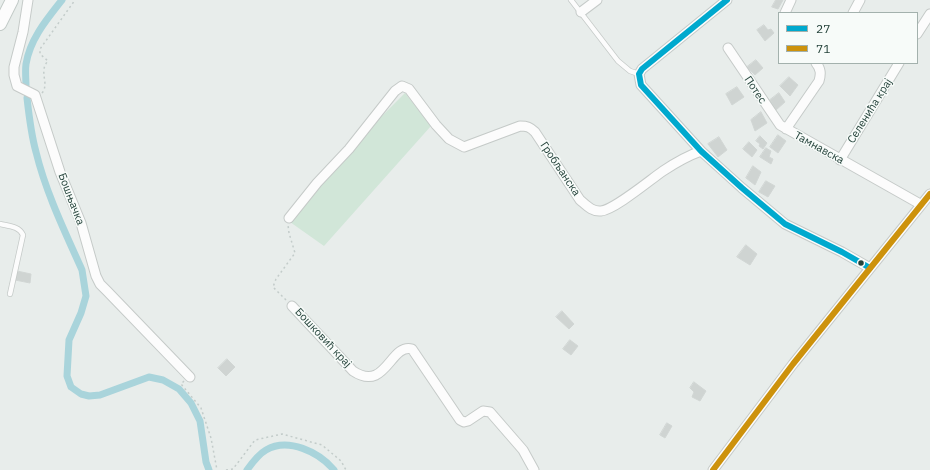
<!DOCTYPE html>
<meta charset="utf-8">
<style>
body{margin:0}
#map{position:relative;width:930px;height:470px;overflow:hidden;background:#e8edeb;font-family:"IBM Plex Sans",sans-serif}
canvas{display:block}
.legend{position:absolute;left:778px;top:12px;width:140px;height:52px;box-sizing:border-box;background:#f7fbf9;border:1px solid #a3b1ad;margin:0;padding:5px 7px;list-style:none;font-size:12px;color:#24423a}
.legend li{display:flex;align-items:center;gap:8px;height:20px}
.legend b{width:20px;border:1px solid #a3b1ad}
</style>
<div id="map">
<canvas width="930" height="470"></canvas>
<ul class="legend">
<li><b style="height:5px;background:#00a9ce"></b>27</li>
<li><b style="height:5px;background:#cd920c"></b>71</li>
</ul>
</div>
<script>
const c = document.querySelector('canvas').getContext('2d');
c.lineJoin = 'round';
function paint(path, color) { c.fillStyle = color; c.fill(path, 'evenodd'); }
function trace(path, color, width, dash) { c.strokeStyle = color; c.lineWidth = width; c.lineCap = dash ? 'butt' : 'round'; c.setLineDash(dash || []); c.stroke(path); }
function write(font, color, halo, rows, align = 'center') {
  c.font = font + ' "IBM Plex Sans",sans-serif'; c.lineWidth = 3; c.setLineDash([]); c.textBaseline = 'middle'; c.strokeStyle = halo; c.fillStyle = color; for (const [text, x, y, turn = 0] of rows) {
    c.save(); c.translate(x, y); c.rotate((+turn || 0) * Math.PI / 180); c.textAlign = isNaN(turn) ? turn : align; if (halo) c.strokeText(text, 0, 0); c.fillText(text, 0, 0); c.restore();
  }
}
const green = new Path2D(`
 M405 93 431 126 324 246 290 222 349 149Z`);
const canal = new Path2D(`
 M26 86C26 79 25 71 26 64 30 39 47 19 62 0
 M27 98C29 116 31 134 36 152 46 193 65 232 82 270L86 296 81 313 69 340 67 376 71 387 81 394 89 396 100 395 149 377 163 380 179 389 191 403 200 421 206 462 209 470
 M247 470C252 463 259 454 266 450 288 437 319 452 334 470`);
const building = new Path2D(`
 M776 0H783L778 9 772 7Z
 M764 25 768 30 771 29 774 33 765 41 757 30Z
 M756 60 763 68 755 75 747 67Z
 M789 77 798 85 790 96 780 86Z
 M737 87 744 97 732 105 726 94Z
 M779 93 785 102 776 110 770 100Z
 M761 112 767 123 755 131 751 120Z
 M778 135 786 141 778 153 770 147Z
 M760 136 767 143 763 149 759 146 760 144 756 141Z
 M719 137 727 150 718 157 708 144Z
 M749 142 757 150 752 157 743 149Z
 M766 148 771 151 769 157 773 159 771 164 760 157Z
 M753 166 761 172 755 185 746 178Z
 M766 181 775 186 768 197 759 192Z
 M746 245 757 254 750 265 737 257Z
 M17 271 31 274 30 283 15 280Z
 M562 311 574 324 569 329 556 317Z
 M570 340 578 346 571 355 563 349Z
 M227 359 235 367 226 376 218 368Z
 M694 382 706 391 700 401 692 397 694 392 690 388Z
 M667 423 672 426 665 438 660 435Z`);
const path = new Path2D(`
 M42 93C50 83 38 72 48 61L40 54V49L75 0
 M286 300 273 287 276 279 295 253 289 233 288 225
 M184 381 181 384 201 408 211 438 217 470
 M226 470 233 469 255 440 282 434 322 445 341 461 346 470`);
const lane = new Path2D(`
 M571 0 618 61 630 71 639 74
 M0 224C8 226 19 226 23 235L10 294`);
const street = new Path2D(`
 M28 0 23 32 14 67V75L17 86 35 95 60 172 81 223 96 276 100 284 107 291 190 377
 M727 0 642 69 639 74 641 85 701 151 742 188 785 224 842 252 870 268
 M581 12 597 0
 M785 13 791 0
 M853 13 860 0
 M917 34 930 14
 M728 48 780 125 920 204
 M786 129 819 81C821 74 821 69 816 63
 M840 160 899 63
 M289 218 317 183 349 149 395 91 402 86 409 89 436 125 449 139 464 147 520 126C527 126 530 127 535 132L580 200C586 205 592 212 601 211 614 210 650 180 663 171 675 163 687 156 701 151
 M292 306 353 371C386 393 390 343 412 349L460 420 464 422 468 421 483 411 490 412 523 450 534 470
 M713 470 793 364 930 194`);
const secondary = new Path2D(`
 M0 24 12 0`);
const bus1 = new Path2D(`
 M727 0 642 69 639 74 641 85 701 151 742 188 785 224 842 252 870 268`);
const bus2 = new Path2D(`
 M713 470 793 364 930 194`);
const markers = [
 [861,263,3.5,"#24423a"]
];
const streetNames = [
 ["Потес",755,90,56],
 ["Селенића крај",870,111,-58],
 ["Тамнавска",819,148,29],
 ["Гробљанска",560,169,56],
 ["Бошњачка",71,199,69],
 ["Бошковић крај",323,338,47]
];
paint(green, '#d1e6d8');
trace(canal, '#a9d4db', 7);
paint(building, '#cfd4d2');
trace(building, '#d1d6d4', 1);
trace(lane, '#c5cac8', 6);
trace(street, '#c5cac8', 11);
trace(secondary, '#c3cbc8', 14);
trace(path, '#c3ccca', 1.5, [2, 3]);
trace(lane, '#fcfcfc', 4.5);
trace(street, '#fcfcfc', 9);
trace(secondary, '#fcfcfc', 12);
trace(bus1, '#00a9ce', 6);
trace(bus2, '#cd920c', 6);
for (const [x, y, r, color] of markers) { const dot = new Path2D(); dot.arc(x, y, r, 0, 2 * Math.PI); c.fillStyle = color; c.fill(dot); trace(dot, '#f7fbf9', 1.5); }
write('11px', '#24423a', '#f7fbf9', streetNames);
</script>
